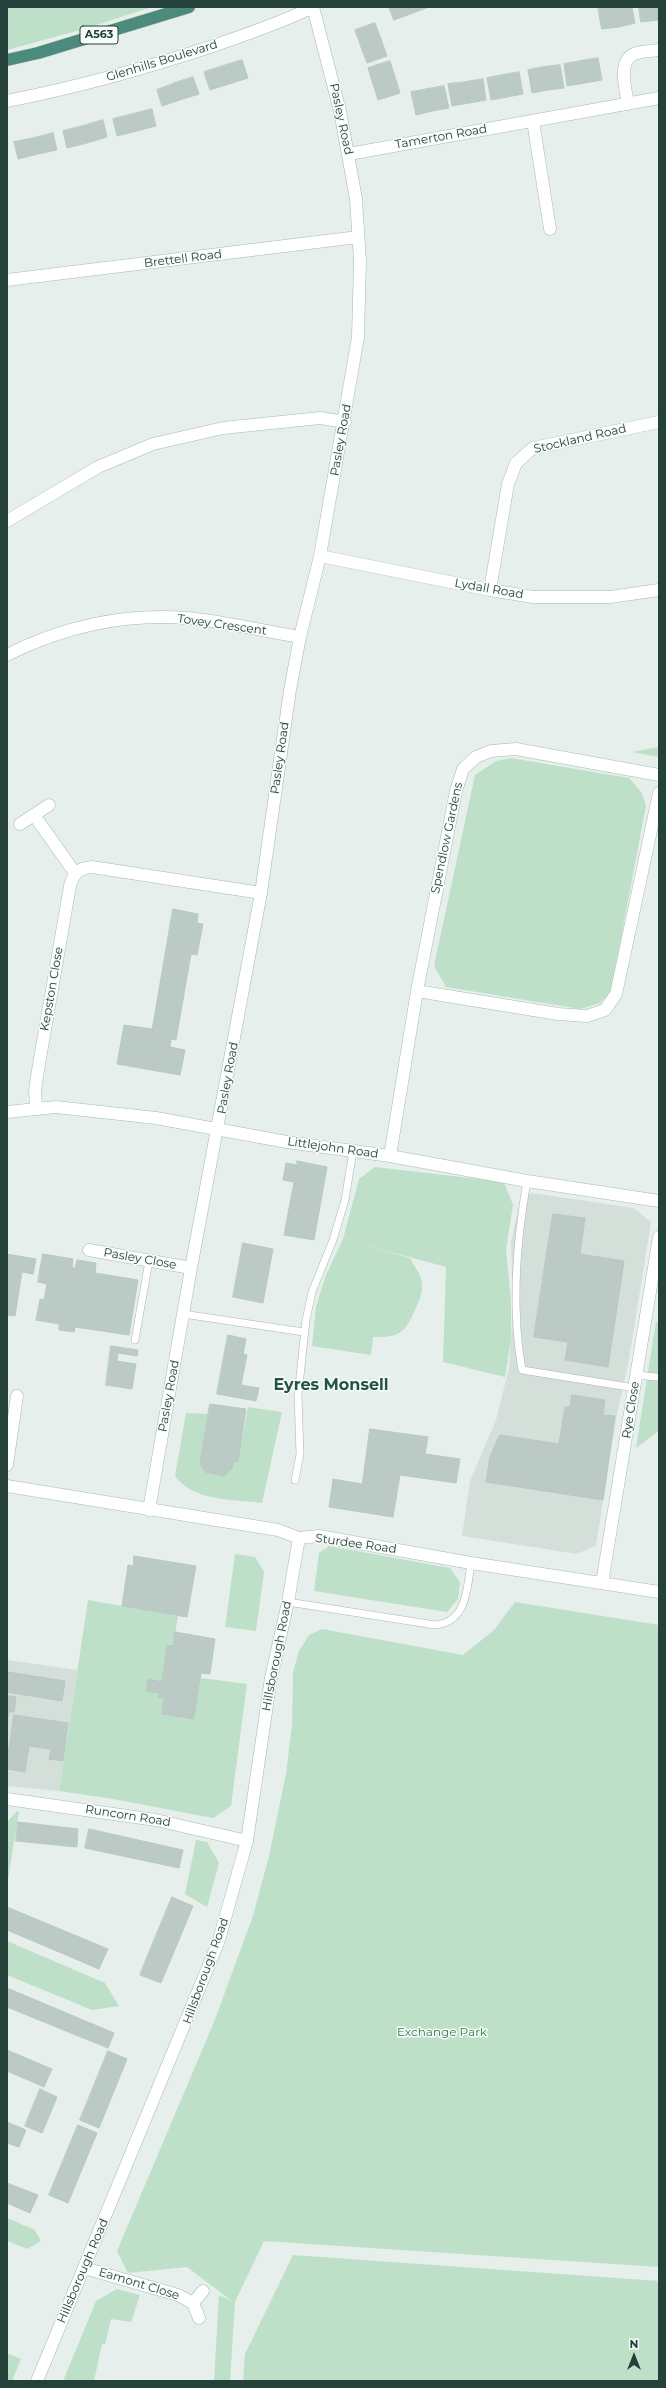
<!DOCTYPE html>
<style>
body{margin:0}
#map{position:relative;width:666px;height:2388px;overflow:hidden;background:#e6efeb;font-family:Montserrat,sans-serif}
canvas{display:block}
.frame{position:absolute;inset:0;border:8px solid #24423a;pointer-events:none}
.north{position:absolute;left:614px;top:2336px;width:40px;height:40px;-webkit-text-stroke:3px #f7fbf9;paint-order:stroke;rotate:0deg;font-size:11px;font-weight:700;line-height:16px;text-align:center;color:#24423a}
.north::after{content:'';display:block;margin:auto;width:14px;height:18px;background:#24423a;clip-path:polygon(50% 0,100% 100%,50% 72%,0 100%)}
</style>
<div id="map">
<canvas width="666" height="2388"></canvas>
<div class="frame"></div>
<div class="north">N</div>
</div>
<script>
const c = document.querySelector('canvas').getContext('2d');
c.lineJoin = 'round';
function paint(path, color) { c.fillStyle = color; c.fill(path, 'evenodd'); }
function trace(path, color, width, dash) { c.strokeStyle = color; c.lineWidth = width; c.lineCap = dash ? 'butt' : 'round'; c.setLineDash(dash || []); c.stroke(path); }
function write(font, color, halo, rows, align = 'center') {
  c.font = font + ' Montserrat,sans-serif'; c.lineWidth = 3; c.setLineDash([]); c.textBaseline = 'middle'; c.strokeStyle = halo; c.fillStyle = color; for (const [text, x, y, turn = 0] of rows) {
    c.save(); c.translate(x, y); c.rotate((+turn || 0) * Math.PI / 180); c.textAlign = isNaN(turn) ? turn : align; if (halo) c.strokeText(text, 0, 0); c.fillText(text, 0, 0); c.restore();
  }
}
const built = new Path2D(`
 M531 1193 634 1208 651 1222 628 1365 617 1414 596 1545 577 1554 462 1536 470 1481 496 1420 509 1368 513 1305 511 1242 520 1201Z
 M7 1660 77 1670 59 1791 7 1786Z`);
const green = new Path2D(`
 M7 7H152L84 29 7 50Z
 M659 747V757L632 752Z
 M511 758 629 778 642 793 646 805 611 992 600 1003 580 1009 446 987 434 966 475 775 496 761Z
 M375 1167 504 1182 513 1205 506 1250 511 1301V1339L505 1377 443 1362 446 1267 358 1243 410 1258C414 1266 421 1274 422 1283 423 1293 419 1301 415 1310 405 1333 399 1338 373 1337L371 1355 312 1346 316 1306 326 1275 343 1239 359 1179Z
 M656 1321 659 1325V1431L636 1448Z
 M248 1407 282 1412 262 1503C233 1499 194 1502 175 1476L186 1413 208 1414 200 1464 205 1472 224 1476 232 1469 234 1461 238 1462Z
 M329 1546 450 1568 460 1582 458 1599 447 1612 314 1591 319 1553Z
 M235 1554 255 1557 264 1572 256 1631 225 1627Z
 M88 1600 178 1616 173 1646H167L162 1682 149 1680 159 1693 158 1697 164 1698 162 1714 194 1718 201 1678 247 1684 231 1806 213 1818 113 1799 59 1791Z
 M515 1602 659 1625V2267L264 2241 235 2302 230 2381H214L219 2295 232 2301 187 2267 128 2273 117 2251 214 2022 253 1916 269 1856 286 1774 292 1724 293 1672 299 1651 309 1635 322 1629 463 1655 494 1630Z
 M17 1811 19 1812 7 1885V1822Z
 M196 1840 207 1842 219 1863 207 1907 185 1894Z
 M7 1941 105 1983 119 2006 92 2010 7 1975Z
 M7 2218 35 2230 41 2241 27 2249 7 2241Z
 M293 2255 659 2281V2381H243L245 2354Z
 M117 2289 140 2295 131 2322 111 2319 105 2344H102L94 2381H63L96 2301Z
 M7 2353 21 2359 12 2381H7Z`);
const building = new Path2D(`
 M389 7H410L413 13 394 20Z
 M410 7H429L413 13Z
 M598 7H615L619 27 602 29Z
 M615 7H632L635 23 619 27Z
 M639 7H656L658 20 641 22Z
 M656 7H659V19L658 20Z
 M375 23 381 39 361 47 355 30Z
 M381 39 387 56 367 63 361 47Z
 M598 58 602 80 585 83 581 61Z
 M242 60 248 78 229 84 223 66Z
 M390 61 395 77 373 84 368 68Z
 M581 61 585 83 567 86 564 64Z
 M560 65 564 88 548 90 544 67Z
 M223 66 229 84 210 90 204 72Z
 M544 67 548 90 532 93 528 70Z
 M519 72 523 94 507 97 503 75Z
 M503 75 507 97 491 100 487 78Z
 M193 77 199 94 180 100 175 83Z
 M395 77 400 93 378 100 373 84Z
 M483 79 486 100 469 103 466 82Z
 M466 82 469 103 452 106 448 84Z
 M175 83 180 100 162 106 157 90Z
 M444 86 449 108 432 111 428 89Z
 M428 89 432 111 416 115 411 92Z
 M152 109 156 126 137 131 133 114Z
 M133 114 137 131 117 136 113 119Z
 M103 120 107 137 87 143 83 126Z
 M83 126 87 143 67 148 63 131Z
 M53 133 57 150 38 154 34 138Z
 M34 138 38 154 18 159 14 142Z
 M173 909 198 914 197 923 203 924 197 955 191 954 176 1040 171 1039 170 1047 185 1050 180 1075 117 1064 124 1025 152 1029Z
 M297 1161 327 1167 314 1240 284 1235 294 1182 283 1180 286 1163 297 1165Z
 M553 1214 585 1218 580 1254 624 1261 608 1367 565 1360 568 1342 534 1337Z
 M243 1243 273 1249 263 1303 233 1297Z
 M7 1254 36 1259 33 1274 22 1272 15 1316 7 1315Z
 M43 1254 73 1259 72 1268H75L77 1260 96 1263 95 1273 138 1280 129 1335 75 1327 74 1332 59 1330V1324L36 1320 40 1299 44 1300 47 1284 38 1282Z
 M228 1335 246 1339 243 1354 247 1355 241 1385 259 1388 256 1401 217 1394Z
 M111 1346 138 1350 137 1356 118 1353 117 1361 136 1364 132 1389 106 1385Z
 M572 1395 605 1400 603 1415 615 1416 603 1500 551 1492 565 1407H570Z
 M210 1404 246 1409 238 1462 234 1461 232 1469 224 1476 205 1472 200 1464Z
 M370 1429 428 1437 425 1454 460 1459 456 1483 400 1475 393 1517 329 1507 333 1479 362 1484Z
 M500 1435 559 1444 551 1492 486 1482 490 1457Z
 M134 1556 196 1566 187 1617 122 1606 128 1565 133 1566Z
 M175 1632 215 1639 210 1674 201 1673 194 1719 162 1714 164 1698 158 1697 159 1693 146 1691 148 1679 162 1682 167 1645 173 1646Z
 M8 1672 65 1681 62 1701 7 1692Z
 M7 1696 16 1697 14 1712H9L8 1716Z
 M14 1715 68 1723 63 1761 49 1759 51 1749 29 1746 25 1772 7 1769V1748H9Z
 M18 1822 78 1829 77 1847 16 1841Z
 M89 1829 183 1850 179 1868 85 1848Z
 M172 1897 193 1906 161 1983 140 1975Z
 M7 1907 108 1949 99 1969 7 1930Z
 M7 1988 114 2033 108 2048 7 2007Z
 M7 2050 52 2069 44 2087 7 2071Z
 M108 2051 127 2059 99 2128 80 2120Z
 M40 2089 57 2097 42 2133 25 2126Z
 M7 2122 26 2130 19 2147 7 2143Z
 M78 2125 97 2133 68 2203 49 2195Z
 M7 2183 38 2195 30 2213 7 2203Z`);
const service = new Path2D(`
 M527 1181C516 1243 511 1308 522 1370L635 1388
 M183 1314 304 1332
 M135 1340 149 1261
 M637 1375 656 1377
 M295 1480 300 1454 298 1395 306 1320 312 1292 333 1240 345 1200 353 1151
 M288 1602 435 1625C467 1622 467 1589 471 1563`);
const minor = new Path2D(`
 M7 101C79 87 150 67 219 44 250 33 283 22 313 7L340 111 356 199 360 261 358 337 320 556 300 637 290 690 261 893 191 1268 149 1510
 M628 104C626 90 617 62 634 54 641 51 651 51 659 50
 M533 121 550 229
 M349 154 659 98
 M7 280 358 237
 M7 521 98 467 153 444 223 428 320 418 345 422
 M320 556 490 590 533 597H610L659 590
 M490 590 508 484 516 463 533 448 659 422
 M7 655C62 627 124 613 186 618 224 621 262 631 300 637
 M34 815 75 873
 M20 824 49 805
 M417 991 558 1014 587 1016 605 1010 616 994 659 793
 M36 1107 35 1090 38 1070 70 886C74 873 78 868 92 867L261 893
 M7 1112 56 1107 156 1118 287 1142 390 1156 527 1181 659 1201
 M390 1156 417 991 456 791 463 769 476 757 491 751 516 749 659 775
 M89 1250 191 1268
 M7 1465 17 1396
 M602 1583 659 1237
 M7 1799 156 1820 247 1841
 M84 2268 178 2295 193 2303 203 2291
 M193 2303 199 2318`);
const tertiary = new Path2D(`
 M7 1486 278 1530 299 1538 319 1536 471 1563 659 1592
 M37 2381 218 1943 247 1841 271 1678 288 1602 299 1538`);
const trunk = new Path2D(`
 M7 60 38 53 189 7`);
const shields = [
 [99,35,38]
];
const shieldNames = [
 ["A563",99,35]
];
const streetNames = [
 ["Glenhills Boulevard",162,61,-17],
 ["Pasley Road",341,119,78],
 ["Tamerton Road",441,137,-10],
 ["Brettell Road",183,259,-7],
 ["Stockland Road",580,439,-13],
 ["Pasley Road",341,440,-80],
 ["Lydall Road",489,589,10],
 ["Tovey Crescent",222,625,8],
 ["Pasley Road",280,758,-82],
 ["Spendlow Gardens",447,838,-78],
 ["Kepston Close",52,989,-80],
 ["Pasley Road",228,1078,-80],
 ["Littlejohn Road",333,1148,8],
 ["Pasley Close",140,1259,10],
 ["Pasley Road",169,1396,-80],
 ["Rye Close",631,1410,-81],
 ["Sturdee Road",356,1544,8],
 ["Hillsborough Road",277,1656,-79],
 ["Runcorn Road",128,1816,9],
 ["Hillsborough Road",206,1971,-70],
 ["Hillsborough Road",83,2271,-67],
 ["Eamont Close",139,2284,17]
];
const parkNames = [
 ["Exchange Park",442,2032]
];
const districtNames = [
 ["Eyres Monsell",331,1385]
];
paint(built, '#d4dfda');
paint(green, '#bfe0c8');
paint(building, '#bbcac4');
trace(building, '#b8c9c2', 1);
trace(service, '#a8b8b2', 8);
trace(minor, '#a8b8b2', 13);
trace(tertiary, '#a8b8b2', 13);
trace(trunk, '#c2cac8', 13);
trace(service, '#fff', 7);
trace(minor, '#fff', 12);
trace(tertiary, '#fff', 12);
trace(trunk, '#4c8a7c', 12);
for (const [x, y, w] of shields) { const box = new Path2D(); box.roundRect(x - w / 2, y - 9, w, 18, 3); c.fillStyle = '#f7fbf9'; c.fill(box); trace(box, '#24423a', 1); }
write('bold 11px', '#24423a', null, shieldNames);
write('12px', '#24423a', '#f7fbf9', streetNames);
write('12px', '#2d7a4b', '#f7fbf9', parkNames);
write('bold 16px', '#1f5548', '#f7fbf9', districtNames);
</script>
